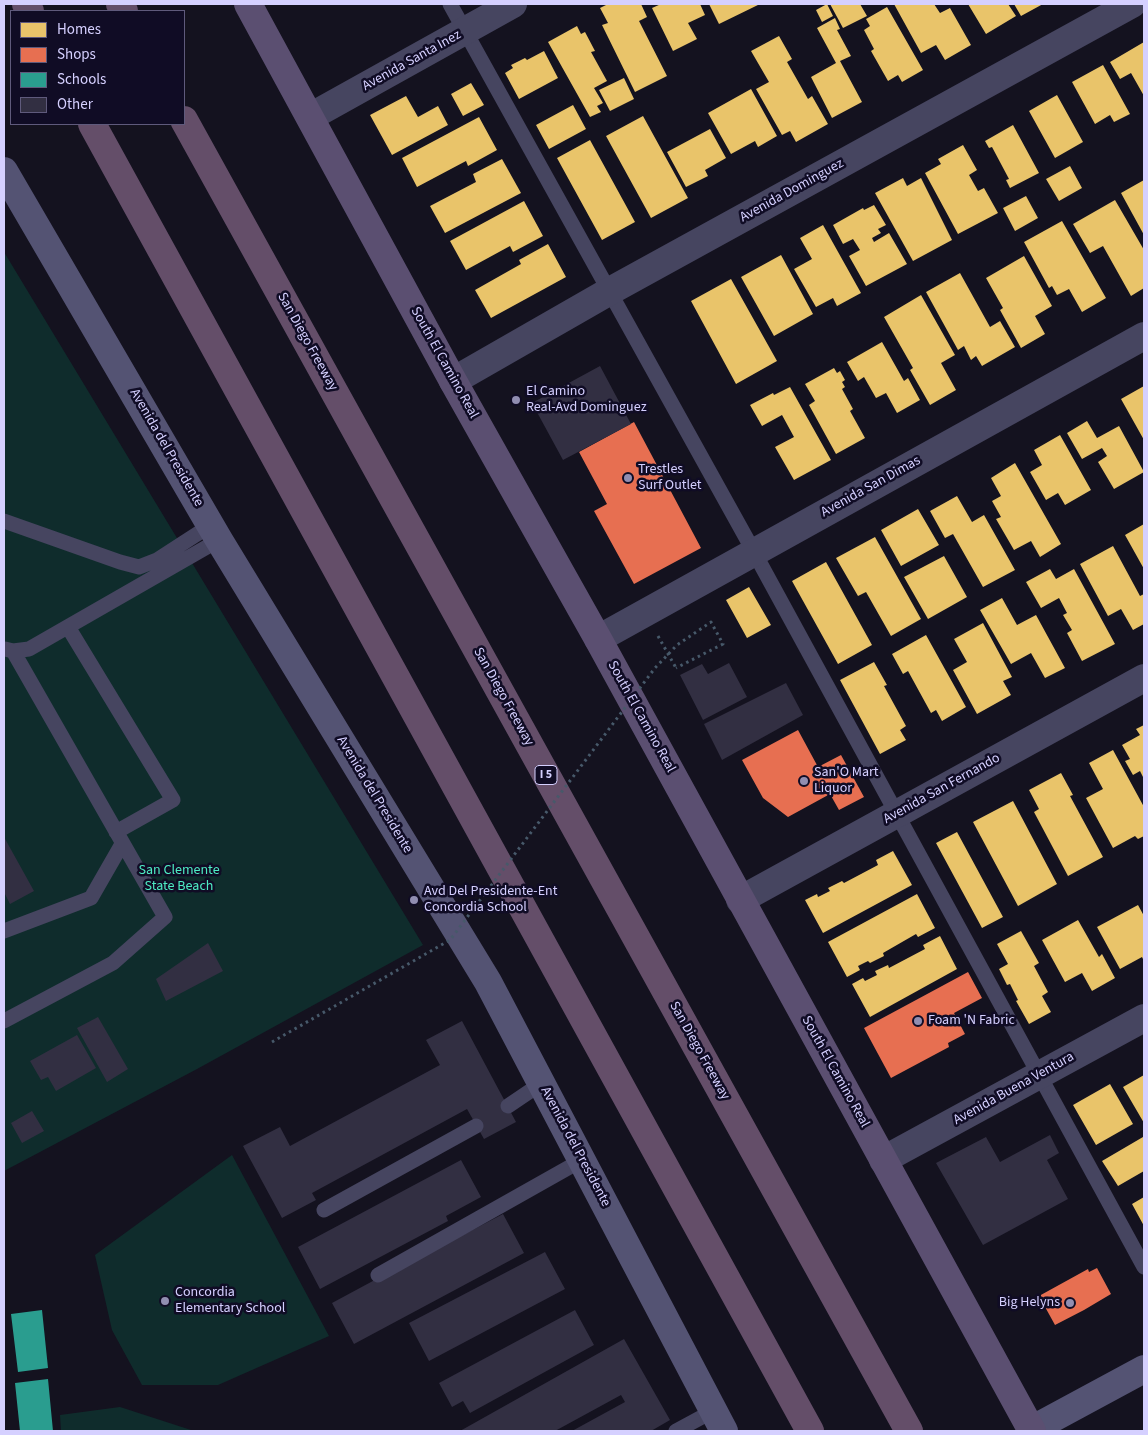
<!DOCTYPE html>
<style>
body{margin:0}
#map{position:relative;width:1148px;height:1435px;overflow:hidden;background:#14121f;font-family:"Source Sans 3",sans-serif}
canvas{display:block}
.frame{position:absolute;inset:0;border:5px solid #d5d0ff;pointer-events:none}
.legend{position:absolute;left:10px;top:10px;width:175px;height:115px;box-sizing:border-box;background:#100c25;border:1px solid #5f5a7c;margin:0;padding:6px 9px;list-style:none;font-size:15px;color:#d5d0ff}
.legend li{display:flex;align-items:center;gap:10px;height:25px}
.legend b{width:25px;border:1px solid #5f5a7c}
</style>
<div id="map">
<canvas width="1148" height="1435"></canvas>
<div class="frame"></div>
<ul class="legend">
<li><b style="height:14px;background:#e9c46a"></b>Homes</li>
<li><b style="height:14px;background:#e76f51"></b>Shops</li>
<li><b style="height:14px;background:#2a9d8f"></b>Schools</li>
<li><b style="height:14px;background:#322f42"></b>Other</li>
</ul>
</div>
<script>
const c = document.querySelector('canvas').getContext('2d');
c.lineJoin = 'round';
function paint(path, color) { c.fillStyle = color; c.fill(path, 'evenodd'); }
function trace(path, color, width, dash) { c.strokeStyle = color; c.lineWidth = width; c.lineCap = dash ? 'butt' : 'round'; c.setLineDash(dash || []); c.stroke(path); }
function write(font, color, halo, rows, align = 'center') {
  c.font = font + ' "Source Sans 3",sans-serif'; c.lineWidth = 5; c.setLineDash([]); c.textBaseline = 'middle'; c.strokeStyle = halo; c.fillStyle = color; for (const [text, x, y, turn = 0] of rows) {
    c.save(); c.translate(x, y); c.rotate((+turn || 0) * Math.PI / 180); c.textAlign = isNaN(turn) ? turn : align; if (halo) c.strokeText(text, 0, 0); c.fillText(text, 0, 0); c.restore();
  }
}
const green = new Path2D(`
 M4 252 423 945 197 1069 4 1171Z
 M232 1155 329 1336 218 1385H142L112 1330 95 1255Z
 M120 1407 191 1430 192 1431H61L60 1415Z`);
const homes = new Path2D(`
 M608 4H641L647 17 639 21 667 76 635 92 602 25 608 23 600 8Z
 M661 4H700L705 15 688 23 697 39 673 51 652 8Z
 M709 4H760L719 24Z
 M827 4 833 16 822 22 816 10Z
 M830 4H860L867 16 843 28Z
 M894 4H934L940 13 950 8 971 45 945 60 936 45 921 53Z
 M968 4H1008L1016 16 986 34Z
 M1014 4H1043L1021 16Z
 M887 7 923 70 902 82 898 75 888 81 871 51 874 49 864 30 870 26 866 19Z
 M835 18 840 29 837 30 851 56 840 61 862 102 832 118 811 77 836 63 817 28Z
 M577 26 581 34 585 32 595 51 591 52 607 81 594 88 603 103 597 106 601 112 590 117 548 42Z
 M779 36 792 59 787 62 808 99 812 96 828 124 796 142 790 131 782 135 756 89 769 82 751 51Z
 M1144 42V96L1131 73 1120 79 1110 62Z
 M544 51 558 78 519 99 505 73 513 68 511 65 525 58 527 60Z
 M1103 65 1130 114 1114 122 1110 115 1095 124 1072 82Z
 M624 78 634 99 610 111 599 90Z
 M471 83 484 105 463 116 451 94Z
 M751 89 777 136 758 147 755 141 731 154 708 113Z
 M1057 95 1083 142 1055 158 1029 111Z
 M406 96 418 117 438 106 448 125 392 155 370 115Z
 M573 105 586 129 549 149 536 125Z
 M643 116 688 198 651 218 606 136Z
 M479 117 497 150 468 166 466 161 417 187 402 158Z
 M1013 125 1039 173 1010 188 1006 180 1009 179 992 147 989 148 985 141Z
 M710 129 726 158 705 170 708 176 686 187 667 152Z
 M590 140 635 222 602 240 557 158Z
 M963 145 977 170 969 175 978 191 984 188 998 213 958 234 925 173 941 164 938 159Z
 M502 159 521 193 445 233 430 206 476 182 473 174Z
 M1070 166 1082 188 1059 201 1046 179Z
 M903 178 907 186 921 178 952 240 913 261 875 193Z
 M1144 180V235L1121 193Z
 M1026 196 1038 218 1015 231 1003 208Z
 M1115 200 1144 250V288L1131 296 1103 246 1090 253 1073 224Z
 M524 201 543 236 513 252 510 246 466 270 450 241Z
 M874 205 886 225 878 229 881 233 872 238 874 242 889 233 907 264 866 286 849 256 860 250 853 239 843 244 833 225 863 208 864 210Z
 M1062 221 1106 298 1082 312 1069 289 1057 295 1052 286 1049 288 1024 242Z
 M823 225 861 293 837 306 833 298 816 307 794 269 812 259 800 238Z
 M548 244 566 277 491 318 475 290 521 264 519 260Z
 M781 255 813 314 774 336 741 277Z
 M1024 256 1052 306 1035 316 1045 334 1021 348 1000 310 1003 308 986 278Z
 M960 273 990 327 1000 321 1015 347 982 366 976 356 971 360 964 346 958 350 926 292Z
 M731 279 777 361 736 384 691 301Z
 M921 295 955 355 941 363 956 390 930 405 910 370 913 368 884 317Z
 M882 342 904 381 908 378 920 400 897 413 886 393 876 398 864 377 858 381 847 362Z
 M834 368 837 373 840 371 845 380 842 382 845 387 842 389 853 409 850 411 865 438 836 454 809 405 815 401 805 384Z
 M1144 386V440L1121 399Z
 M790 387 831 460 794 480 775 447 794 437 782 415 762 426 750 405 773 393 774 395Z
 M1087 421 1097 438 1119 426 1144 472 1114 489 1098 462 1107 456 1102 448 1082 459 1067 433Z
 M1060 435 1091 490 1065 505 1058 493 1046 500 1030 472 1042 465 1034 450Z
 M1015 463 1061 544 1040 557 1031 541 1014 550 996 519 1001 517 992 501 1001 496 991 478Z
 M957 496 972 522 984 515 1015 570 983 587 953 534 945 538 930 511Z
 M918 509 939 545 901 566 881 530Z
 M1144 524V569L1125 535Z
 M875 537 921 619 891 636 866 592 858 596 836 558Z
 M1113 546 1140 596 1144 594V624L1133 630 1121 609 1108 616 1080 564Z
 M944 556 967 597 928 619 904 577Z
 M826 562 872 645 838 664 792 581Z
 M1050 569 1056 579 1074 569 1115 644 1082 661 1067 633 1072 630 1063 615 1067 613 1059 598 1041 608 1026 582Z
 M749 587 771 625 747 638 726 600Z
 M1002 598 1017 625 1036 615 1065 668 1045 678 1031 653 1011 664 980 610Z
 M983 623 1012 677 1003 681 1011 695 977 714 953 670 967 662 954 639Z
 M926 635 966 707 942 721 936 710 931 713 908 671 903 674 892 654Z
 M874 662 887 685 884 686 906 726 900 730 906 740 880 754 840 680Z
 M1144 725V779L1140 771 1133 775 1125 761 1130 759 1122 745 1140 735 1136 729Z
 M1113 750 1144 807V836L1138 839 1135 836 1113 848 1086 798 1103 789 1089 763Z
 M1061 773 1073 795 1070 796 1103 857 1068 876 1034 812 1039 809 1029 790Z
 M1013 801 1057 884 1018 906 973 822Z
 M957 832 1003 917 982 928 936 843Z
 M893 851 912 885 823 933 805 900 817 894 818 897 830 891 828 888 842 881 844 883 878 865 876 860Z
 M917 894 935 928 918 937 916 934 883 953 884 956 870 963 868 961 858 966 860 970 847 977 828 942Z
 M1138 905 1144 916V961L1142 957 1120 969 1097 927Z
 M1078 920 1099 957 1102 954 1115 978 1092 991 1082 973 1065 982 1042 940Z
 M1021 931 1039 963 1034 966 1048 992 1042 996 1051 1012 1029 1024 1016 1001 1018 1000 1010 984 1007 985 999 969 1008 964 997 944Z
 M940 936 957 969 870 1017 852 984 863 978 865 981 877 975 875 971 888 965 889 968 925 949 923 945Z
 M1144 1075V1123L1123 1087Z
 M1110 1084 1133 1124 1096 1145 1073 1105Z
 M1143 1137 1144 1171 1118 1186 1102 1161Z
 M1144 1197V1226L1132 1204Z`);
const shops = new Path2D(`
 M634 422 701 548 634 584 594 511 607 504 579 452Z
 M798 730 818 767 841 755 864 797 839 810 830 794 788 817 763 798 742 760Z
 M968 972 982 998 954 1013 965 1034 948 1043 949 1047 891 1078 864 1028Z
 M1097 1268 1111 1294 1084 1310 1055 1325 1039 1296 1088 1269 1089 1272Z`);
const schools = new Path2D(`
 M42 1310 48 1368 18 1372 11 1314Z
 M48 1379 53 1431H20L15 1383Z`);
const building = new Path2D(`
 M600 366 631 424 563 460 532 403Z
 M729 663 747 697 703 720 680 675 702 664 708 674Z
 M786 683 803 715 722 760 704 724Z
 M4 837 34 891 10 904 4 892Z
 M208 943 223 971 166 1001 156 979Z
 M98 1017 128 1069 107 1082 77 1028Z
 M462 1021 516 1122 484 1139 467 1109 312 1193 316 1200 282 1218 243 1146 280 1127 290 1146 440 1065 426 1040Z
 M77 1035 96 1068 56 1091 48 1077 41 1080 30 1061Z
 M32 1111 44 1131 22 1143 11 1123Z
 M1050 1135 1059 1153 1047 1160 1068 1199 983 1245 936 1163 986 1137 1000 1162Z
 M461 1160 481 1197 446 1216 448 1221 320 1289 298 1247Z
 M503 1214 524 1253 354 1344 332 1303 462 1233 463 1235Z
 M545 1252 565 1289 429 1361 409 1323Z
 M575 1310 594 1345 470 1413 463 1401 452 1407 439 1383Z
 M624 1339 670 1420 651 1431H572L625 1402 621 1395 555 1431H460Z`);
const path = new Path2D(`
 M658 636 676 668`);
const lane = new Path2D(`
 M450 4 754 552 1144 1267
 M4 521 120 562 139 567 157 560 211 525
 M68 627 173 800 116 832
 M5 649 13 651 29 649 219 540
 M4 931 91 898 122 844
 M4 1021 113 963 165 917 13 651
 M508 1106 542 1083
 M324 1210 476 1126
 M378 1275 582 1160
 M676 1431 713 1411`);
const street = new Path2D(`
 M310 117 513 4
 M453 381 610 291 1132 4
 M598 639 1144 336
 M740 900 1144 678
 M883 1160 1144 1018`);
const secondary = new Path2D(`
 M4 171 219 540 488 982 724 1431
 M1031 1430 1144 1369`);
const primary = new Path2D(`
 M248 4 453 381 598 639 1032 1431`);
const highway = new Path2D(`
 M26 4 30 11
 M120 4 124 11
 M184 120 909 1431
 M92 124 810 1431`);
const pathBridge = new Path2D(`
 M272 1042 450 940 655 668 677 645 711 622 723 644 676 668`);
const markers = [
 [516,400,5,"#918eb1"],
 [628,478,5,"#918eb1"],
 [804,781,5,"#918eb1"],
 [414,900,5,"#918eb1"],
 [918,1021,5,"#918eb1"],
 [165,1301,5,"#918eb1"],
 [1070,1303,5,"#918eb1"]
];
const shields = [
 [546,775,22]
];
const shieldNames = [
 ["I 5",546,775]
];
const streetNames = [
 ["Avenida Santa Inez",412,61,-29],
 ["Avenida Dominguez",792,191,-29],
 ["San Diego Freeway",307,342,61],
 ["South El Camino Real",444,363,61],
 ["Avenida del Presidente",166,448,60],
 ["Avenida San Dimas",871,487,-29],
 ["San Diego Freeway",503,697,61],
 ["South El Camino Real",641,717,61],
 ["Avenida San Fernando",942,789,-29],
 ["Avenida del Presidente",374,795,59],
 ["San Diego Freeway",699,1051,61],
 ["South El Camino Real",835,1072,61],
 ["Avenida Buena Ventura",1014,1089,-29],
 ["Avenida del Presidente",575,1147,62]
];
const poiNames = [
 ["El Camino",526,392],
 ["Real-Avd Dominguez",526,408],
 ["Trestles",638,470],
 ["Surf Outlet",638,486],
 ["San'O Mart",814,773],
 ["Liquor",814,789],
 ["Avd Del Presidente-Ent",424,892],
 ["Concordia School",424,908],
 ["Foam 'N Fabric",928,1021],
 ["Concordia",175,1293],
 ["Elementary School",175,1309],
 ["Big Helyns",1060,1303,"right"]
];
const parkNames = [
 ["San Clemente",179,871],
 ["State Beach",179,887]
];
paint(green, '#0f2c2c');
paint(homes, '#e9c46a');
paint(shops, '#e76f51');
paint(schools, '#2a9d8f');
paint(building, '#322f42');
trace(path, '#47596a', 3, [2.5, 4]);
trace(lane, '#464560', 15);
trace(street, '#464560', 28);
trace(secondary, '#545373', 28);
trace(primary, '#5b4f71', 28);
trace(highway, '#644e69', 28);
trace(pathBridge, '#47596a', 3, [2.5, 4]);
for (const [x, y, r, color] of markers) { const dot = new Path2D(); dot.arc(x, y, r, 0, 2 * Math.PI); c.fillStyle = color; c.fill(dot); trace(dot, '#100c25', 2); }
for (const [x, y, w] of shields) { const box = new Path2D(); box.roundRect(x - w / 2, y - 9.5, w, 19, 4); c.fillStyle = '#100c25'; c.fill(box); trace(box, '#d5d0ff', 1); }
write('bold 12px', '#d5d0ff', null, shieldNames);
write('14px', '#d5d0ff', '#100c25', streetNames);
write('14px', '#d5d0ff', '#100c25', poiNames, 'left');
write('14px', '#4eecc4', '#100c25', parkNames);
</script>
